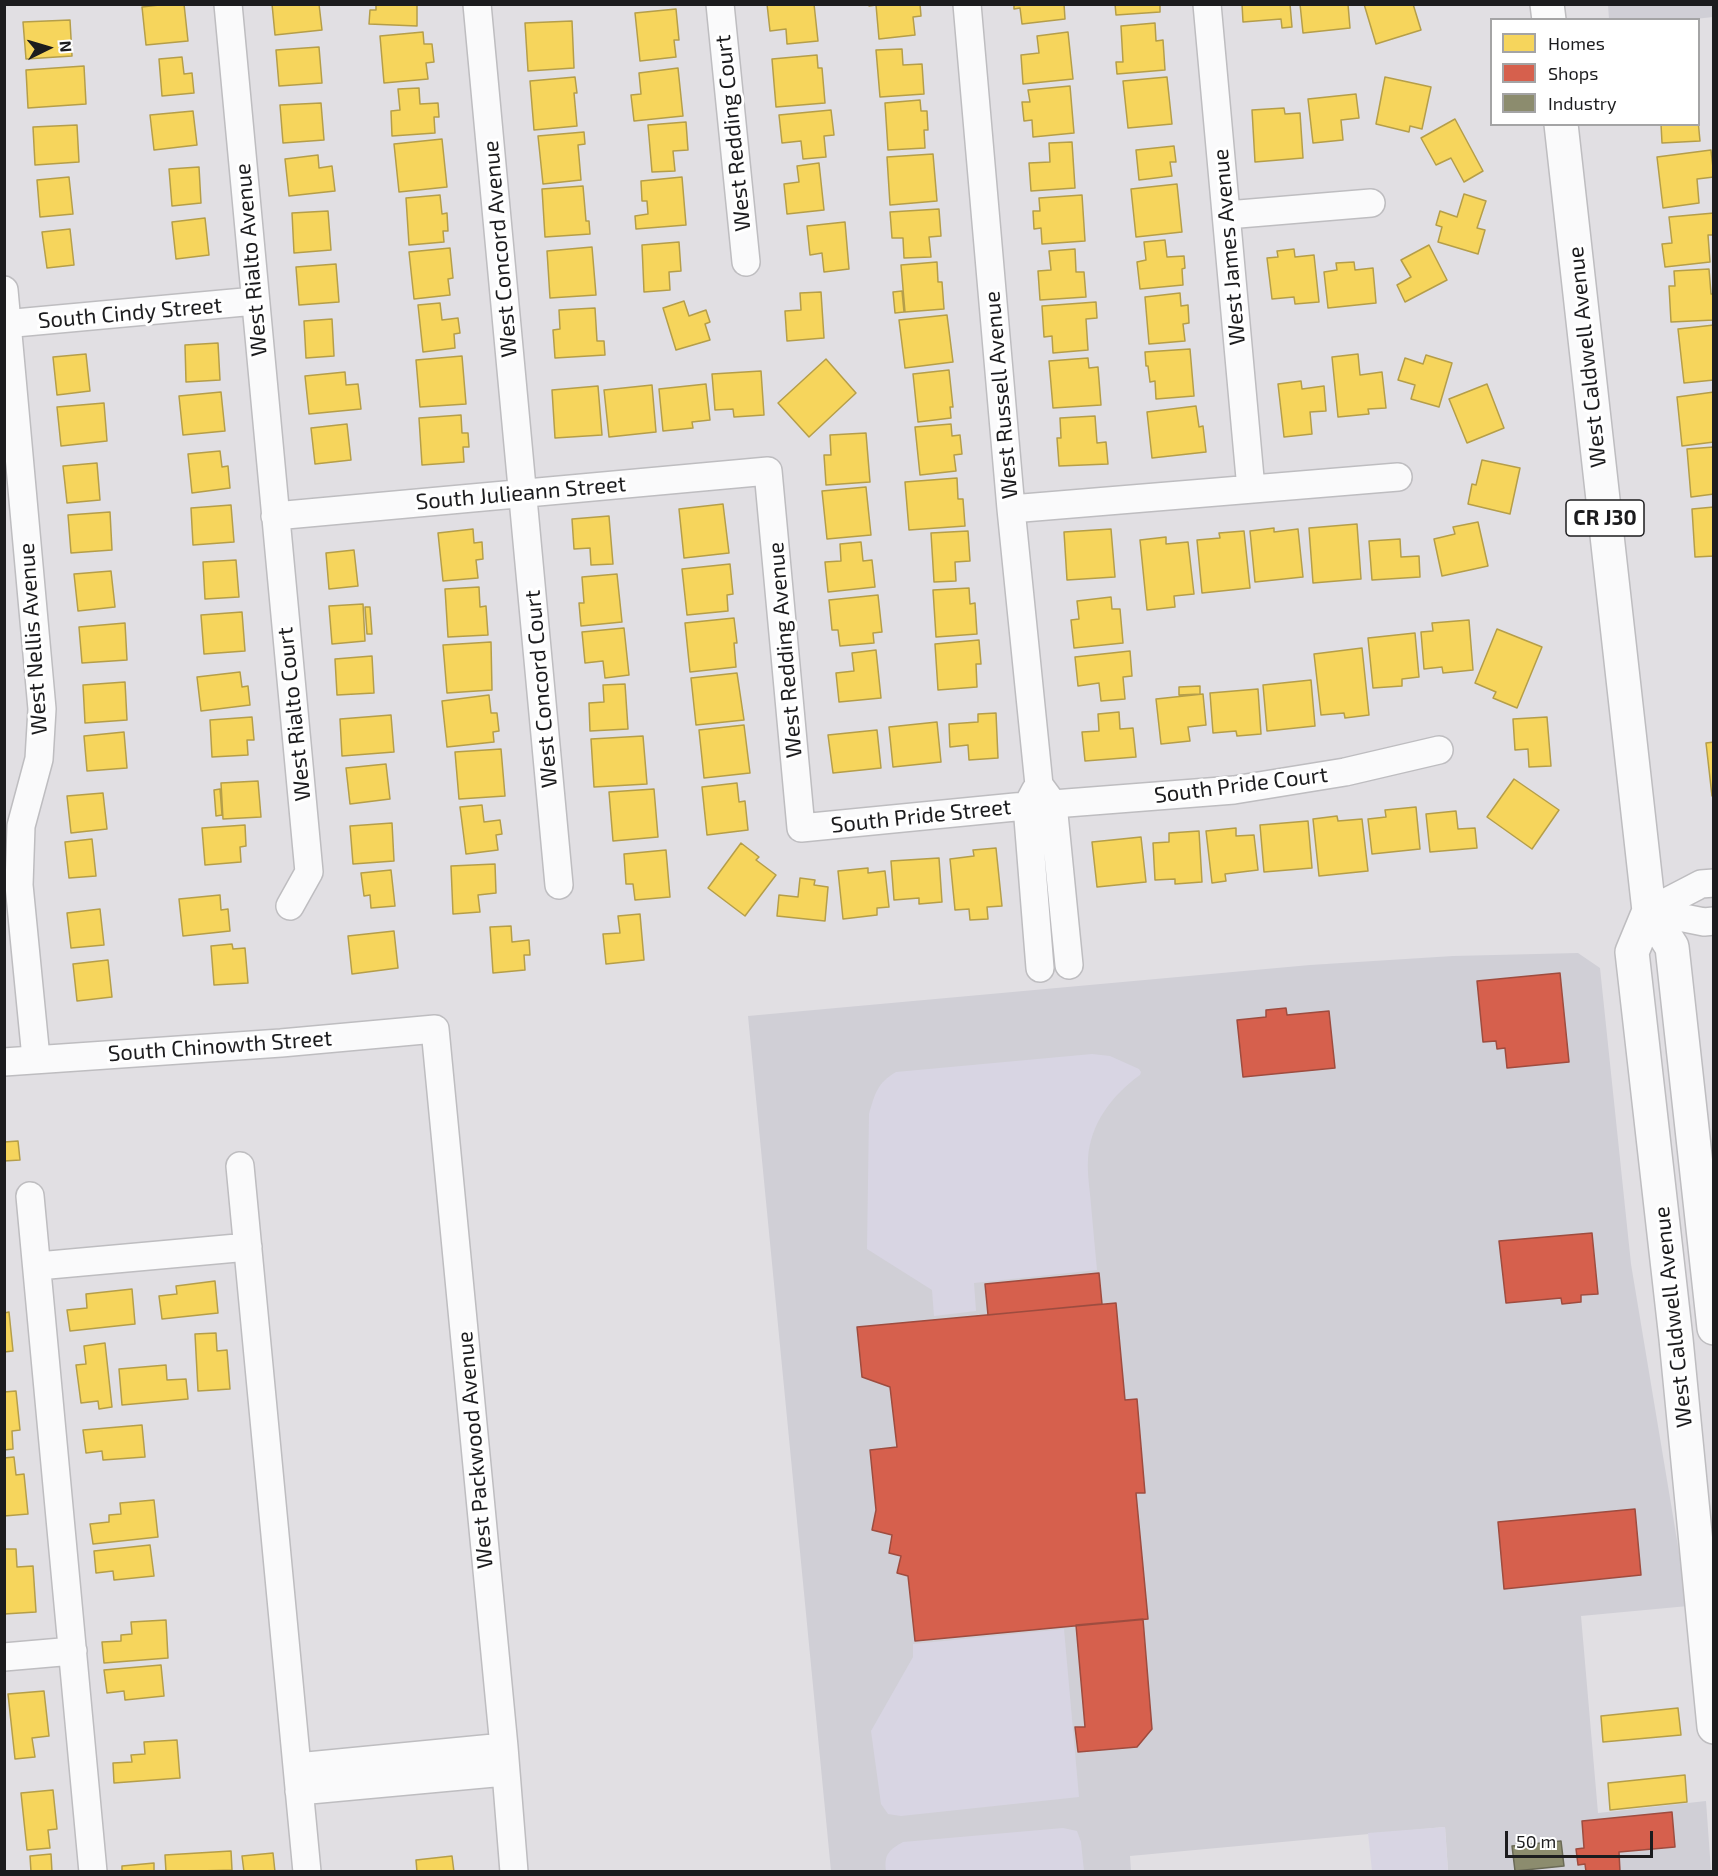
<!DOCTYPE html>
<style>
body{margin:0}
#map{position:relative;width:1718px;height:1876px;overflow:hidden;background:#e1dfe3;font-family:"Exo 2",sans-serif}
canvas{display:block}
.frame{position:absolute;inset:0;border:6px solid #1c1c1e;pointer-events:none}
.legend{position:absolute;left:1490px;top:18px;width:210px;height:108px;box-sizing:border-box;background:#fff;border:2px solid #a4a4a5;margin:0;padding:8px 10px;list-style:none;font-size:18px;color:#1c1c1e}
.legend li{display:flex;align-items:center;gap:12px;height:30px}
.legend b{width:30px;border:2px solid #a4a4a5}
.north{position:absolute;left:18px;top:18px;width:60px;height:60px;-webkit-text-stroke:4px #fff;paint-order:stroke;rotate:85deg;font-size:16px;font-weight:700;line-height:24px;text-align:center;color:#1c1c1e}
.north::after{content:'';display:block;margin:auto;width:21px;height:27px;background:#1c1c1e;clip-path:polygon(50% 0,100% 100%,50% 72%,0 100%)}
.scale{position:absolute;left:1505px;top:1831px;width:148px;height:27px;box-sizing:border-box;border:3px solid #1c1c1e;border-top:0;padding-left:8px;font-size:18px;line-height:21px;white-space:nowrap;color:#1c1c1e;-webkit-text-stroke:4px #fff;paint-order:stroke}
</style>
<div id="map">
<canvas width="1718" height="1876"></canvas>
<div class="frame"></div>
<ul class="legend">
<li><b style="height:16px;background:#f6d55c"></b>Homes</li>
<li><b style="height:16px;background:#d6604d"></b>Shops</li>
<li><b style="height:16px;background:#8c8c6e"></b>Industry</li>
</ul>
<div class="north">N</div>
<div class="scale">50 m</div>
</div>
<script>
const c = document.querySelector('canvas').getContext('2d');
c.lineJoin = 'round';
function paint(path, color) { c.fillStyle = color; c.fill(path, 'evenodd'); }
function trace(path, color, width, dash) { c.strokeStyle = color; c.lineWidth = width; c.lineCap = dash ? 'butt' : 'round'; c.setLineDash(dash || []); c.stroke(path); }
function write(font, color, halo, rows, align = 'center') {
  c.font = font + ' "Exo 2",sans-serif'; c.lineWidth = 6; c.setLineDash([]); c.textBaseline = 'middle'; c.strokeStyle = halo; c.fillStyle = color; for (const [text, x, y, turn = 0] of rows) {
    c.save(); c.translate(x, y); c.rotate((+turn || 0) * Math.PI / 180); c.textAlign = isNaN(turn) ? turn : align; if (halo) c.strokeText(text, 0, 0); c.fillText(text, 0, 0); c.restore();
  }
}
const built = new Path2D(`
 M1608 5H1713V17L1686 20 1609 19Z
 M1578 953 1600 968 1631 1264 1688 1606 1581 1616 1598 1813 1706 1801 1711 1871H1448L1445 1827 1130 1856 1131 1871H831L748 1016 1310 965 1453 956Z`);
const green = new Path2D(`
 M1092 1054 1110 1056 1139 1069 1141 1072 1140 1075C1112 1095 1090 1124 1088 1159 1087 1174 1090 1190 1091 1205 1093 1227 1095 1249 1097 1270L974 1283 976 1311 934 1316 932 1290 867 1249 869 1114C875 1094 877 1083 896 1072Z
 M1064 1629 1079 1797 901 1816 888 1814 881 1804 871 1731 913 1657V1644Z
 M1445 1827 1448 1871H1372L1368 1833Z
 M1063 1828 1077 1831 1081 1842 1084 1871H886C884 1854 889 1850 903 1842Z`);
const homes = new Path2D(`
 M168 4H184L188 41 146 45 142 7Z
 M272 4H319L322 30 275 35Z
 M376 4H417V26L369 24 370 10H376Z
 M767 4H814L818 41 787 44 786 29 770 31Z
 M868 4H920L921 16 913 17 915 35 879 39 876 5 869 6Z
 M1014 4H1064L1065 19 1022 24 1020 8 1014 9Z
 M1115 4H1160V12L1116 15Z
 M1242 4H1290L1292 27 1282 28 1281 19 1243 22Z
 M1300 4H1348L1350 28 1303 33Z
 M1364 4H1413L1421 30 1376 44Z
 M676 9 679 40H674L676 57 640 61 635 13Z
 M70 20 72 56 26 59 23 22Z
 M572 21 574 68 528 71 525 23Z
 M1155 23 1156 41 1163 40 1165 70 1117 74 1116 62H1123L1121 26Z
 M423 32 424 44H432L434 62 426 63 428 79 384 83 380 36Z
 M1068 32 1073 79 1023 84 1021 55 1039 53 1037 36Z
 M319 47 322 83 279 86 276 50Z
 M902 49 903 65 922 64 924 94 880 97 876 50Z
 M817 55 818 68H822L825 103 776 107 772 59Z
 M182 57 184 74 192 73 194 93 162 96 159 59Z
 M84 66 86 104 28 108 26 70Z
 M678 68 683 116 634 121 631 95 641 94 639 73Z
 M575 77 577 93H574L577 126 534 130 530 81Z
 M1167 77 1172 124 1128 128 1123 81Z
 M1385 77 1431 87 1422 129 1410 126 1409 132 1376 124Z
 M1070 86 1074 133 1033 137 1032 120 1024 121 1022 102H1030L1028 90Z
 M419 88 420 104 438 103 439 117H434L435 133 392 136 391 111 400 110 398 89Z
 M1356 94 1359 118 1341 120 1343 140 1313 143 1308 99Z
 M920 100 921 111H927L928 130H924L925 148 888 150 885 103Z
 M321 103 324 140 283 143 280 105Z
 M1284 108 1285 114 1300 113 1303 158 1255 162 1252 110Z
 M831 110 834 135 824 136 826 157 803 159 801 141 782 143 779 115Z
 M193 111 197 145 154 150 150 115Z
 M1455 119 1483 171 1464 182 1451 158 1436 165 1421 138Z
 M1698 120 1700 141 1662 143 1661 124H1698Z
 M686 122 688 150 673 151 675 171 652 172 648 125Z
 M77 125 79 162 35 165 33 127Z
 M584 132 585 144 578 145 581 180 543 184 538 136Z
 M442 139 447 187 399 192 394 144Z
 M1072 142 1075 188 1031 191 1029 163 1050 162 1049 143Z
 M1174 146 1176 162H1170L1172 176 1139 180 1136 150Z
 M1711 150 1714 177 1697 179 1699 203 1663 208 1657 157Z
 M933 154 937 201 890 205 887 157Z
 M318 155 319 168 332 166 335 191 289 196 285 159Z
 M819 163 824 210 787 214 784 184 799 182 797 166Z
 M199 167 201 203 172 206 169 169Z
 M69 177 73 214 40 217 37 180Z
 M682 177 686 225 636 229 635 216 648 214 647 201H642L641 181Z
 M1177 184 1182 232 1136 237 1131 189Z
 M583 186 586 221H589L590 234 545 237 542 189Z
 M1464 194 1486 201 1477 228 1485 230 1478 254 1438 242 1442 227 1436 225 1440 211 1457 217Z
 M440 195 442 214 447 213 448 231H443L444 242 409 245 406 198Z
 M1082 195 1085 241 1042 244 1041 228 1034 229 1033 211H1040L1039 198Z
 M939 209 941 236 929 237 931 257 904 258 903 238H892L890 212Z
 M328 211 331 250 294 253 292 213Z
 M1714 213V235H1708L1710 262 1665 267 1662 244 1672 243 1669 217Z
 M205 218 209 255 176 259 172 222Z
 M845 222 849 269 824 272 822 253 810 255 807 226Z
 M70 229 74 265 47 268 42 232Z
 M1165 240 1167 257 1184 256 1185 268 1182 269 1183 285 1140 289 1137 262 1146 260 1144 242Z
 M679 242 681 271 669 272 670 290 644 292 642 245Z
 M1429 245 1447 280 1405 302 1397 285 1411 277 1401 260Z
 M592 247 596 295 550 298 547 251Z
 M450 248 453 278 448 279 450 295 414 299 409 252Z
 M1075 249 1076 272H1084L1086 297 1040 300 1038 271 1051 270 1049 251Z
 M1294 249 1295 257 1314 255 1319 302 1295 304 1294 297 1272 299 1267 258 1278 257 1277 251Z
 M937 262 938 282H942L944 309 905 312 901 265Z
 M1354 262 1355 270 1373 268 1376 303 1328 308 1324 272 1337 270 1336 263Z
 M336 264 339 302 299 305 296 267Z
 M1709 269 1711 294H1714V320L1671 322 1669 286H1675L1674 271Z
 M902 291 904 312 895 313 893 292Z
 M821 292 824 338 787 341 785 311 801 310 800 293Z
 M1180 293 1181 306 1188 305 1189 323 1183 324 1185 341 1149 344 1145 297Z
 M684 301 689 316 706 310 710 322 705 324 710 340 676 350 663 308Z
 M1096 302 1097 318 1086 319 1088 350 1053 353 1052 336 1044 337 1042 306Z
 M440 303 442 320 458 318 460 333 454 334 455 348 423 352 418 305Z
 M595 308 597 341H604L605 355 555 358 553 330 560 329 559 310Z
 M947 315 953 362 905 368 899 320Z
 M332 319 334 356 306 358 304 321Z
 M1714 325V380L1684 383 1678 329Z
 M218 343 220 380 186 382 185 345Z
 M1190 349 1194 396 1156 399 1155 381 1150 382 1148 366H1146L1145 352Z
 M86 354 90 391 57 395 53 357Z
 M1358 354 1360 375 1382 372 1386 408 1368 409 1369 414 1338 417 1332 357Z
 M1426 355 1452 363 1439 407 1411 399 1415 385 1398 380 1405 358 1423 364Z
 M462 356 466 404 420 407 416 360Z
 M1088 358 1089 368 1098 367 1101 405 1053 408 1049 361Z
 M826 359 856 393 809 437 778 403Z
 M949 370 953 407H950L951 418 918 422 913 374Z
 M761 371 764 415 734 417 733 409 715 410 712 374Z
 M345 372 346 385 358 384 361 409 309 414 305 376Z
 M1301 381 1302 389 1324 386 1326 411 1310 412 1312 434 1284 437 1278 384Z
 M706 384 710 420 692 422 693 428 663 431 659 389Z
 M1487 384 1504 428 1467 443 1449 399Z
 M652 385 656 432 609 437 604 390Z
 M598 386 602 435 555 438 552 390Z
 M221 392 225 431 183 435 179 396Z
 M1714 392V442L1682 446 1677 397Z
 M104 403 107 441 61 446 57 407Z
 M1196 406 1199 427 1203 426 1206 452 1152 458 1147 412Z
 M461 415 462 433H468L469 447H463L464 462 422 465 419 418Z
 M1095 416 1097 443 1106 442 1108 464 1059 466 1057 438H1061L1060 418Z
 M347 424 351 460 315 464 311 428Z
 M951 424 952 436 960 435 962 454 954 455 956 471 920 475 915 427Z
 M866 433 870 482 826 485 824 455H831L830 435Z
 M1714 447V494L1691 497 1687 449Z
 M220 451 222 467 228 466 230 488 192 493 188 454Z
 M1482 460 1520 468 1510 514 1468 504 1472 484 1476 485Z
 M97 463 100 500 67 503 63 466Z
 M957 478 958 499H963L965 526 909 530 905 482Z
 M866 487 871 535 827 539 822 491Z
 M723 504 729 553 684 558 679 509Z
 M231 505 234 542 193 545 191 508Z
 M1714 507V556L1695 557 1692 509Z
 M110 512 112 550 71 553 68 515Z
 M609 516 613 564 591 565 590 548 574 549 572 519Z
 M1478 522 1488 566 1442 576 1434 539 1455 534 1453 527Z
 M1357 524 1361 579 1313 583 1309 528Z
 M1274 528V532L1298 529 1303 577 1255 582 1250 531Z
 M473 529 474 543 482 542 483 559 476 560 478 578 443 581 438 533Z
 M1111 529 1115 577 1067 580 1064 532Z
 M968 531 970 561 955 562 956 581 934 582 931 533Z
 M1244 531 1250 588 1202 593 1197 540 1220 538 1219 533Z
 M1166 537V544L1188 542 1194 594 1174 596 1175 607 1147 610 1140 540Z
 M1400 539 1401 557 1419 556 1420 577 1372 580 1369 541Z
 M861 542 863 561 872 560 875 587 828 592 825 562 841 561 840 544Z
 M354 550 358 586 329 589 326 553Z
 M236 560 239 597 205 599 203 562Z
 M730 564 733 594 727 595 728 611 687 615 682 569Z
 M111 571 115 607 78 611 74 574Z
 M617 574 622 622 581 626 579 603H584L582 577Z
 M479 587 480 607 486 606 488 635 448 637 445 589Z
 M969 588 970 604 975 603 977 634 936 637 933 590Z
 M878 595 882 632 873 633 874 643 840 646 838 630H832L829 600Z
 M1111 597 1112 609H1120L1123 643 1074 648 1071 620 1079 619 1077 601Z
 M363 604 365 641 332 644 329 606Z
 M365 607H370L372 634H367Z
 M242 612 245 651 204 654 201 615Z
 M734 618 737 643H734L736 667 690 672 685 623Z
 M1469 620 1473 670 1443 673 1442 667 1424 669 1421 632 1433 631 1432 623Z
 M125 623 127 660 82 663 79 627Z
 M624 628 629 675 605 678 603 661 585 663 582 632Z
 M1497 629 1542 647 1517 708 1493 698 1496 692 1475 683Z
 M1415 633 1419 677 1402 679V686L1373 688 1368 638Z
 M979 640 981 664H976L977 687 938 690 935 644Z
 M491 642 492 690 447 693 443 645Z
 M1362 648 1369 715 1345 718 1344 713 1321 715 1314 654Z
 M876 650 881 698 839 702 836 673 854 671 852 653Z
 M1130 651 1132 676 1123 677 1125 699 1101 701 1099 683 1078 686 1075 657Z
 M372 656 374 693 337 695 335 659Z
 M240 672 242 687 248 686 250 705 201 711 197 677Z
 M737 673 744 720 696 725 691 678Z
 M1311 680 1315 726 1267 731 1263 685Z
 M125 682 127 720 85 723 83 685Z
 M625 684 628 729 590 731 589 703 604 702 603 685Z
 M1200 686V694L1179 695V687Z
 M1258 689 1261 734 1237 736 1236 731 1213 733 1210 693Z
 M1203 694 1206 725 1188 727 1190 741 1161 744 1156 699Z
 M489 695 491 713H497L499 731 493 732 494 742 447 747 442 701Z
 M1119 712 1120 729 1133 728 1136 757 1085 761 1082 732 1099 731 1098 714Z
 M996 713 998 758 969 760 968 745 950 747 949 724 978 722V714Z
 M391 715 394 752 342 756 340 719Z
 M252 717 254 740H247L248 755 212 757 210 720Z
 M1547 717 1551 766 1529 767 1528 749 1515 750 1513 719Z
 M937 722 941 762 893 767 889 727Z
 M744 725 750 773 704 778 699 730Z
 M877 730 881 768 833 773 828 735Z
 M124 732 127 768 87 771 84 736Z
 M643 736 647 784 594 787 591 739Z
 M1714 742V796H1712L1706 743Z
 M501 749 505 796 459 799 455 752Z
 M386 764 390 799 350 804 346 768Z
 M1514 779 1559 810 1532 849 1487 817Z
 M258 781 261 817 223 819 221 783Z
 M737 783 739 802 745 801 748 830 707 835 702 787Z
 M220 789 222 815 216 816 214 790Z
 M654 789 658 837 613 841 609 792Z
 M103 793 107 829 71 833 67 796Z
 M482 805 484 822 500 820 502 834 496 835 498 850 466 854 460 807Z
 M1416 807 1420 849 1372 854 1368 819 1386 817 1385 810Z
 M1456 811 1458 829 1475 828 1477 848 1430 852 1426 814Z
 M1337 816 1338 821 1362 819 1368 871 1319 876 1313 819Z
 M1308 821 1312 868 1264 872 1260 825Z
 M392 823 394 861 353 864 350 826Z
 M245 825 246 846 240 847 241 862 205 865 202 828Z
 M1236 828V836L1254 835 1258 870 1225 874 1226 881 1212 883 1206 831Z
 M1199 831 1202 882 1175 884V879L1155 880 1153 843 1169 842V833Z
 M1141 837 1146 882 1097 887 1092 842Z
 M92 839 96 876 69 878 65 842Z
 M741 843 759 857 756 860 776 875 745 916 708 888Z
 M996 848 1002 906 987 907 988 919 970 920 969 909 955 910 950 859 974 856 973 850Z
 M666 850 670 897 635 900 633 884H626L624 854Z
 M939 858 942 902 919 904V898L894 900 891 861Z
 M495 864 496 893 478 895 480 912 453 914 451 866Z
 M868 868V873L885 871 889 907 877 908V915L843 919 838 871Z
 M391 870 395 906 371 908 370 895 364 896 361 873Z
 M800 878 815 880 814 885 828 887 825 921 777 916 779 895 798 897Z
 M220 895 221 910 228 909 230 931 183 936 179 899Z
 M100 909 104 945 71 948 67 913Z
 M640 914 644 960 606 964 603 934 620 933 618 916Z
 M511 926 512 942 529 940 530 955H524L525 970 493 973 490 927Z
 M394 931 398 968 352 974 348 936Z
 M232 944 233 949 245 948 248 983 214 985 211 946Z
 M108 960 112 997 77 1001 73 964Z
 M18 1141 20 1160 4 1161V1142Z
 M215 1281 218 1313 162 1319 159 1296 177 1294 176 1286Z
 M132 1289 135 1324 70 1331 67 1310 87 1308 86 1294Z
 M9 1312 13 1351 4 1352V1313Z
 M216 1333 217 1351 227 1350 230 1389 198 1391 195 1334Z
 M105 1343 112 1407 99 1409 98 1401 81 1403 76 1365 86 1364 84 1346Z
 M166 1365 167 1380 186 1379 188 1399 122 1405 119 1369Z
 M16 1391 20 1430 12 1431 13 1449 4 1450V1392Z
 M142 1425 145 1457 103 1460 102 1451 86 1453 83 1430Z
 M14 1457 16 1475 24 1474 28 1514 4 1516V1458Z
 M154 1500 158 1537 93 1544 90 1524 109 1522V1515L121 1514 120 1503Z
 M150 1545 154 1576 114 1580 113 1571 96 1573 94 1551Z
 M4 1549H16L17 1567 33 1566 36 1612 4 1614Z
 M166 1620 168 1658 104 1663 102 1642 121 1641V1635L132 1634 131 1622Z
 M161 1665 164 1696 125 1700 124 1691 107 1693 104 1670Z
 M44 1691 49 1736 32 1738 35 1757 15 1759 8 1694Z
 M1678 1708 1681 1735 1603 1742 1601 1716Z
 M177 1740 180 1778 114 1783 113 1763 132 1762 131 1755 145 1754 144 1742Z
 M1685 1775 1687 1802 1610 1810 1608 1783Z
 M53 1790 57 1829 48 1830 50 1848 27 1850 21 1793Z
 M231 1851 232 1870 166 1872 165 1855Z
 M273 1853 275 1872H244L242 1856Z
 M51 1854 52 1872H31L30 1856Z
 M452 1856 454 1872H417L416 1860Z
 M154 1863V1872H122V1866Z`);
const shops = new Path2D(`
 M1560 973 1569 1062 1507 1068 1505 1048 1497 1049 1496 1041 1483 1042 1477 981Z
 M1286 1008 1287 1015 1329 1011 1335 1068 1243 1077 1237 1020 1266 1017V1010Z
 M1592 1233 1598 1294 1581 1295V1302L1562 1304 1561 1298 1506 1303 1499 1241Z
 M1099 1273 1102 1304 988 1315 985 1284Z
 M1116 1303 1125 1400 1137 1399 1145 1493H1136L1148 1619 915 1641 908 1576 897 1573 901 1556 889 1553 892 1535 872 1530 876 1510 870 1450 897 1447 890 1387 862 1377 857 1327Z
 M1635 1509 1641 1575 1504 1589 1498 1522Z
 M1143 1619 1152 1729 1137 1747 1078 1752 1075 1727H1085L1076 1625Z
 M1672 1812 1675 1847 1619 1852 1620 1872H1586L1585 1864 1578 1865 1576 1849 1584 1848 1582 1821Z`);
const industry = new Path2D(`
 M1561 1841 1564 1866 1515 1871 1512 1846Z`);
const minor = new Path2D(`
 M228 4 309 872 290 906
 M477 4 559 885
 M720 4 746 262
 M967 4 1011 509 1039 785 1053 804 1069 965
 M1207 4 1251 489
 M1227 215 1371 203
 M4 290 42 709 39 759 21 826 19 885 36 1058
 M4 324 255 301
 M1011 509 1398 477
 M275 516 768 471 801 828 1015 807 1234 790 1345 772 1439 750
 M1035 791 1027 806 1040 968
 M1649 911 1701 884 1714 883
 M1649 911 1704 922 1714 921
 M4 1062 281 1043 435 1029 504 1747 514 1872
 M240 1166 307 1872
 M30 1196 93 1872
 M38 1266 248 1247
 M4 1657 73 1651
 M297 1767 504 1747
 M299 1791 505 1772`);
const major = new Path2D(`
 M1547 4 1549 20
 M1561 124 1649 911 1672 947 1714 1328
 M1649 911 1632 952 1676 1339 1714 1727`);
const shields = [
 [1605,518,78]
];
const shieldNames = [
 ["CR J30",1605,518]
];
const streetNames = [
 ["West Redding Court",733,133,-96],
 ["West James Avenue",1229,247,-95],
 ["West Concord Avenue",500,249,-95],
 ["West Rialto Avenue",251,260,-95],
 ["South Cindy Street",130,313,-5],
 ["West Caldwell Avenue",1587,357,-96],
 ["West Russell Avenue",1001,395,-95],
 ["South Julieann Street",521,493,-5],
 ["West Nellis Avenue",33,639,-94],
 ["West Redding Avenue",785,650,-95],
 ["West Concord Court",541,689,-95],
 ["West Rialto Court",294,714,-96],
 ["South Pride Court",1241,785,-7],
 ["South Pride Street",921,816,-6],
 ["South Chinowth Street",220,1046,-4],
 ["West Caldwell Avenue",1673,1317,-96],
 ["West Packwood Avenue",475,1450,-95]
];
paint(built, '#d0cfd6');
paint(green, '#d8d5e3');
paint(homes, '#f6d55c');
trace(homes, '#b59e49', 1.5);
paint(shops, '#d6604d');
trace(shops, '#9e4c3f', 1.5);
paint(industry, '#8c8c6e');
trace(industry, '#6a6a56', 1.5);
trace(minor, '#bebdc0', 30);
trace(major, '#bebdc0', 36);
trace(minor, '#fafafb', 27);
trace(major, '#fafafb', 33);
for (const [x, y, w] of shields) { const box = new Path2D(); box.roundRect(x - w / 2, y - 18, w, 36, 4.5); c.fillStyle = '#fff'; c.fill(box); trace(box, '#1c1c1e', 1.5); }
write('bold 21px', '#1c1c1e', null, shieldNames);
write('22px', '#1c1c1e', '#fff', streetNames);
</script>
